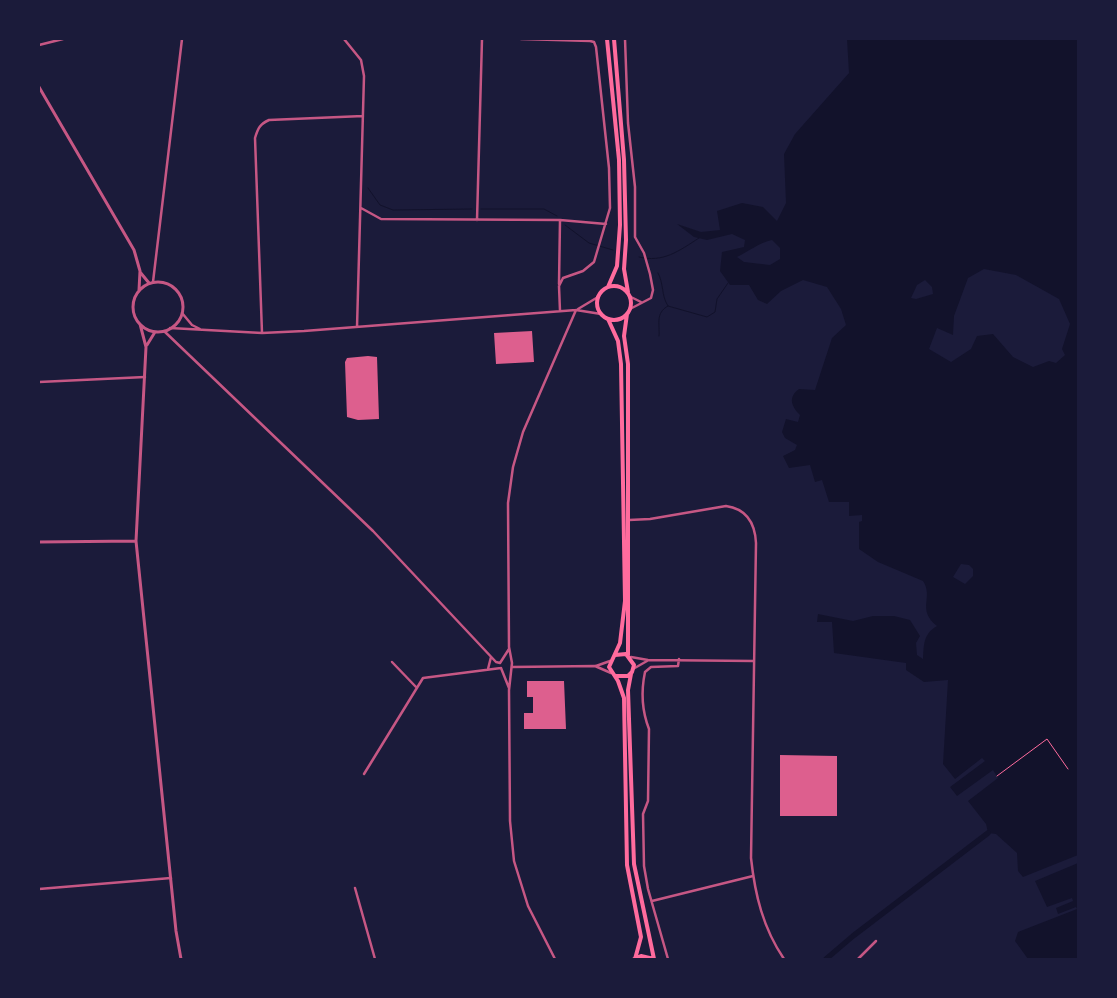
<!DOCTYPE html>
<style>
body{margin:0}
#map{position:relative;width:1117px;height:998px;overflow:hidden;background:#1b1b3a;font-family:"Crimson Pro",serif}
canvas{display:block}
.frame{position:absolute;inset:0;border:40px solid #1b1b3a;pointer-events:none}
</style>
<div id="map">
<canvas width="1117" height="998"></canvas>
<div class="frame"></div>
</div>
<script>
const c = document.querySelector('canvas').getContext('2d');
c.lineJoin = 'round';
function paint(path, color) { c.fillStyle = color; c.fill(path, 'evenodd'); }
function trace(path, color, width, dash) { c.strokeStyle = color; c.lineWidth = width; c.lineCap = dash ? 'butt' : 'round'; c.setLineDash(dash || []); c.stroke(path); }
const water = new Path2D(`
 M847 39H1078V855L1023 877 1018 871 1017 853 996 834 988 833 986 824 968 801 998 778 993 770 957 796 950 787 985 761 982 758 955 779 943 764 948 680 924 682 906 670V663L834 653 832 622H817L818 614 853 621 873 616H894L910 620 920 636 916 643 917 655 923 659C924 645 923 634 937 626 916 609 934 598 923 581L878 562 859 549V522L862 521V515L849 516V502H829L822 480 815 482 810 465 789 468 783 456 795 450 797 445 785 438 782 432 786 419 798 422 800 415C791 406 788 397 799 389L815 390 832 338 846 325 841 309 827 287 803 280 781 291 767 304 758 300 749 285H730L720 271 722 252 744 247 745 240 732 234 707 240 694 237 677 224 701 232 720 230 717 211 742 203 763 207 777 221 786 203 784 154 795 134 849 73ZM772 240 780 248V259L770 265 744 262 737 257C749 251 759 243 772 240ZM984 269 1016 275 1059 299 1070 324 1062 349 1065 355 1056 363 1049 361 1033 367 1013 357 993 334 977 336 971 349 951 362 929 349 937 328 953 335 954 316 968 278ZM925 280 932 287 933 294 916 299 911 298 917 285ZM961 564 969 565 973 569V576L965 584 953 577Z
 M1078 863V959H1028L1015 941 1018 932 1077 909 1076 907 1058 914 1056 908 1073 901 1072 898 1047 907 1035 881Z`);
const stream = new Path2D(`
 M368 188 380 205 393 210 472 209
 M481 209H544L557 216
 M565 225 589 243 613 250
 M639 257C663 263 679 251 699 238
 M658 273C664 284 661 295 668 306L707 317 715 312 717 299 728 283
 M659 336C660 324 655 313 668 306`);
const canal = new Path2D(`
 M826 959 853 936 988 833`);
const building = new Path2D(`
 M532 331 534 362 496 364 494 333Z
 M368 356 377 357 379 419 358 420 347 417 345 362 347 358Z
 M527 681H564L566 729H524V713H533V697H527Z
 M780 755 837 756V816H780Z`);
const path = new Path2D(`
 M997 776 1047 739 1068 769`);
const minor = new Path2D(`
 M344 39 361 60 364 76 357 327
 M521 39 590 41 594 42 596 47 609 168 610 208 594 262 583 271 563 278 559 286 560 311
 M625 39 628 123 635 187V237L644 253 650 274 653 290 651 298 630 309
 M39 45 63 39
 M361 208 381 219 560 220 606 224
 M477 220 482 39
 M153 282 182 39
 M559 284 560 220
 M631 297 641 302
 M578 309 598 297
 M182 313 192 325 200 329
 M170 328 262 333 304 331 576 310 601 314
 M164 331 373 531 496 662 500 663
 M262 333 255 138C258 128 260 124 269 120L363 116
 M39 382 145 377
 M629 520 650 519 726 506C747 509 755 523 756 543L751 858C755 895 763 928 784 959
 M631 657 648 660 754 661
 M392 662 416 687
 M500 663 509 649
 M596 666 610 661
 M512 667 595 666 611 673
 M501 668 509 688
 M488 669 491 657
 M633 669 647 661
 M364 774 423 678 501 668
 M355 888 375 959
 M39 889 171 878
 M652 901 753 876
 M555 959 528 906 514 861 510 821 509 690 512 663 509 647 508 503 513 467 523 432 576 310
 M668 959 648 889 644 866 643 814 648 801 649 729C642 711 641 691 645 672L651 667 678 666 679 659
 M858 959 876 941`);
const tertiary = new Path2D(`
 M39 87 134 250 140 271 139 290
 M140 272 149 283
 M133 307a25 25 0 1 1 50 0a25 25 0 1 1-50 0Z
 M140 324 146 347 136 541 176 931 181 959
 M147 345 155 332
 M39 542 136 541`);
const secondary = new Path2D(`
 M607 39 619 160 620 225 617 266 608 287
 M614 39 624 160 626 240 624 269 628 292
 M597 303a17 17 0 1 1 34 0a17 17 0 1 1-34 0Z
 M627 314 624 336 628 364V655
 M608 319 618 341 621 364 625 601 620 643 609 667 618 681 624 698 627 865 641 937 635 959
 M615 655 626 654 634 665 632 672 628 676H615
 M631 674 628 690 634 864 654 959
 M634 959 641 956 654 959`);
paint(water, '#12122b');
trace(stream, '#12122b', 1);
trace(canal, '#12122b', 5.5);
paint(building, '#dd5f8e');
trace(path, '#ff6b9d', 1);
trace(minor, '#c65784', 2.5);
trace(tertiary, '#c65784', 3);
trace(secondary, '#ff6b9d', 4);
</script>
